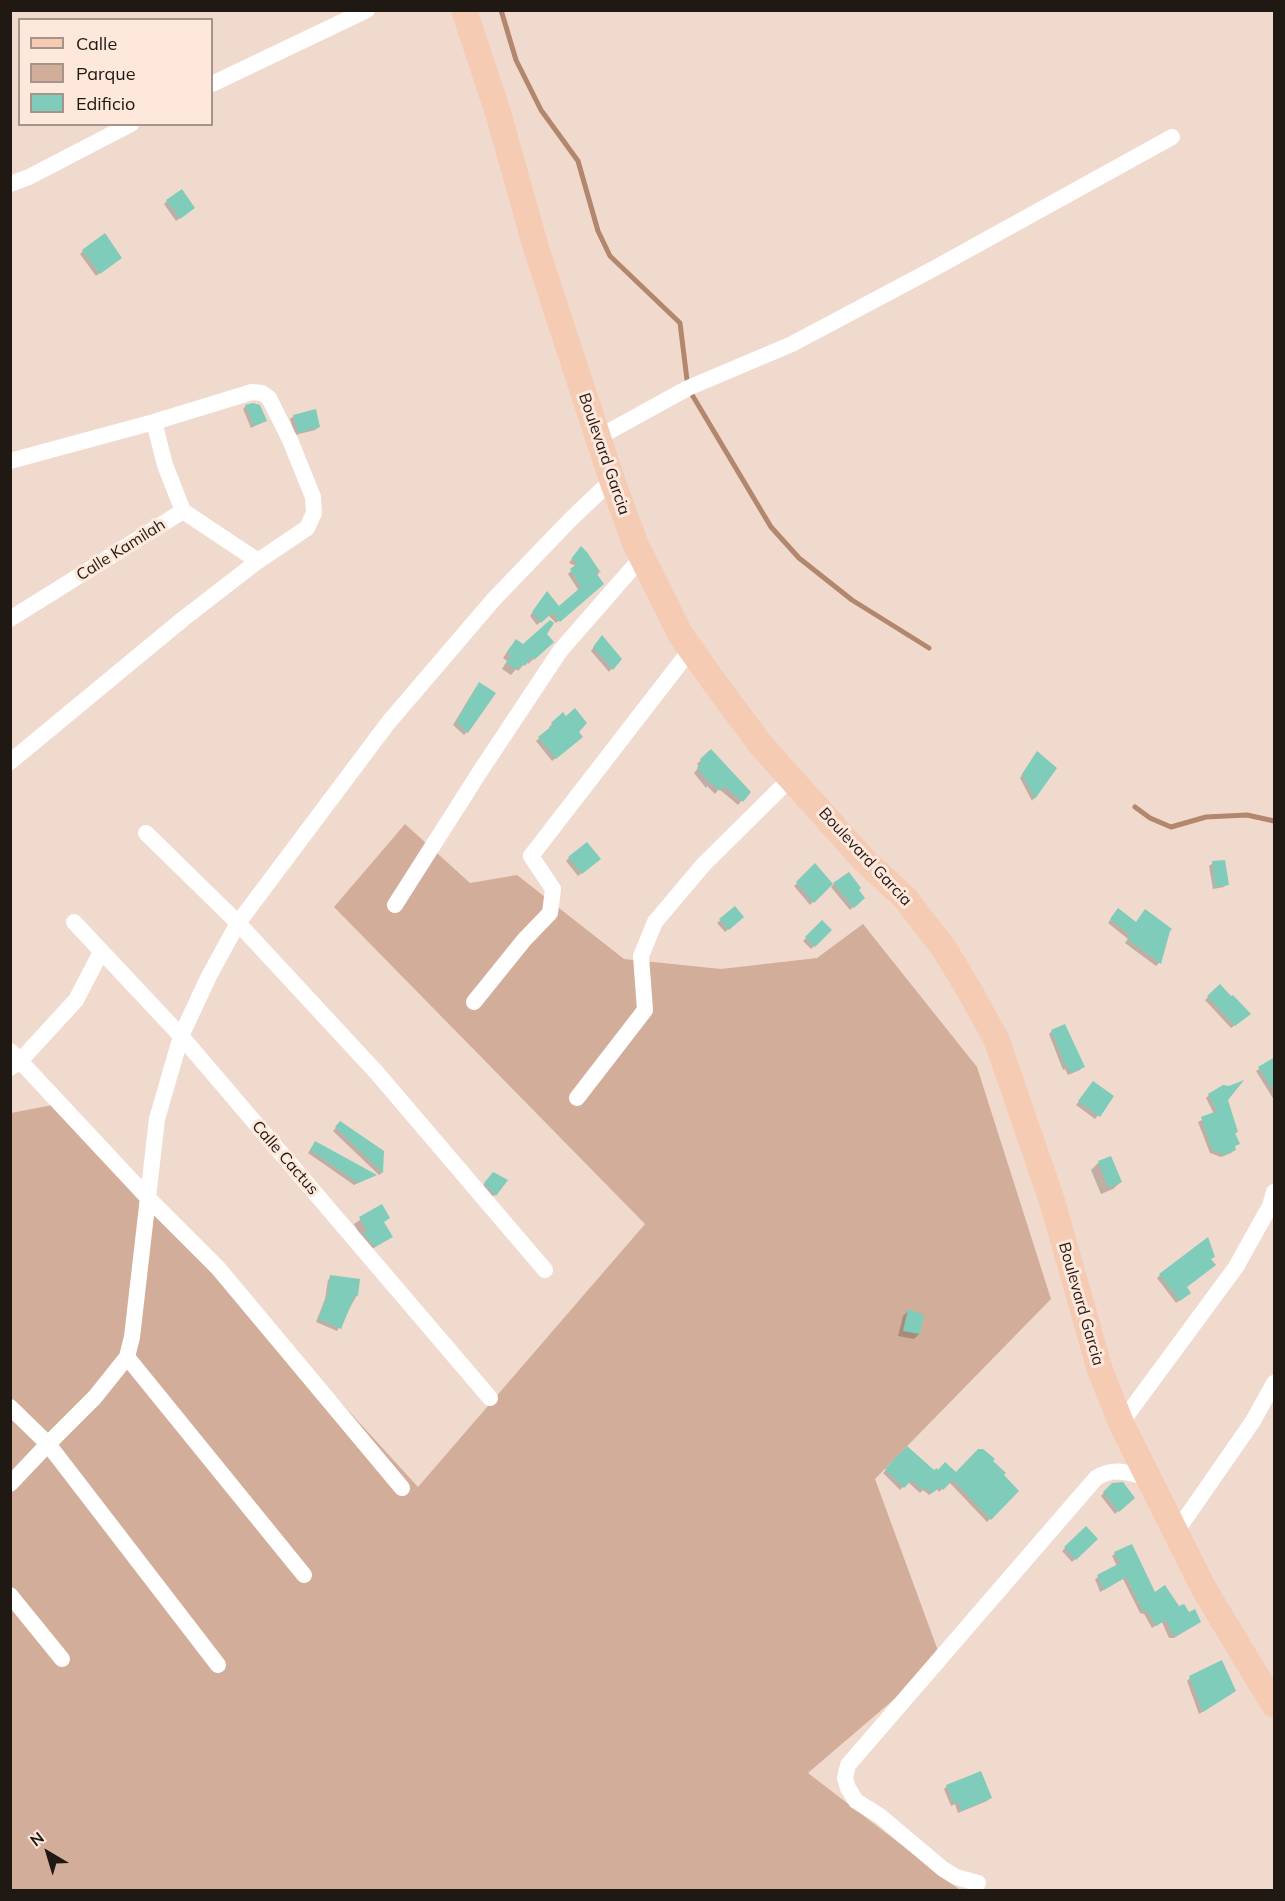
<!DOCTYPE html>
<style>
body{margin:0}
#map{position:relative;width:1285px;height:1901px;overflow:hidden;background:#f0dace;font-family:Mulish,sans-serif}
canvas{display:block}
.frame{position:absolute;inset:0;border:12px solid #1f1813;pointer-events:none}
.legend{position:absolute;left:18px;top:18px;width:195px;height:108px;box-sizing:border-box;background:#fee7db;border:2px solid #a5948b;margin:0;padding:8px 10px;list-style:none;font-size:18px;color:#1f1813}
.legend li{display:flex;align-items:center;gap:12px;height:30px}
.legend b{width:30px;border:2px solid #a5948b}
.north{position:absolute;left:18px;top:1823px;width:60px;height:60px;-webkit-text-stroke:4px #fee7db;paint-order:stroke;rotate:322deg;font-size:16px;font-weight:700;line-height:24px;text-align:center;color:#1f1813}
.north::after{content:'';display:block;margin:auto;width:21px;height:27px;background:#1f1813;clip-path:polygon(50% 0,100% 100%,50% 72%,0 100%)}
</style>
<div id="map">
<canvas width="1285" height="1901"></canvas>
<div class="frame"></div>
<ul class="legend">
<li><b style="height:8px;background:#f5cbb4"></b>Calle</li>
<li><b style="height:16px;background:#d2ae9a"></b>Parque</li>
<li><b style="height:16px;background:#7eccb9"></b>Edificio</li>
</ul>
<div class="north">N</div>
</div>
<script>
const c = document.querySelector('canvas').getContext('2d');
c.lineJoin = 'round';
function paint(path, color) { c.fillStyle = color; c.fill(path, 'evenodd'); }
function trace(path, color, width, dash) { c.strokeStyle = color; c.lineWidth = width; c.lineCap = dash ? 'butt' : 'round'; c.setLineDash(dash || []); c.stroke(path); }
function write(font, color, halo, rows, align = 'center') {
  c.font = font + ' Mulish,sans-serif'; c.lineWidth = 6; c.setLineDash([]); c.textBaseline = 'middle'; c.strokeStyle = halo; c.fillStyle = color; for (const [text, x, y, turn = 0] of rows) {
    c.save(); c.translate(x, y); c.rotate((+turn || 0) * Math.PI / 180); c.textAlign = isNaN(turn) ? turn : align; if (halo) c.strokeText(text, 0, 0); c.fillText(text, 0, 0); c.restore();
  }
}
const green = new Path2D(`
 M405 824 470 883 517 875 624 959 721 969 817 958 863 924 977 1067 1051 1299 875 1479 941 1659 808 1773 960 1890H11V1113L58 1104 108 1147 418 1487 645 1224 334 907Z`);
const shadow = new Path2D(`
 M167 201 190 211 176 221 164 204Z
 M83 251 117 260 96 276 80 254Z
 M246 406 265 421 251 428 243 409Z
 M294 416 319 427 315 430 295 435 290 419Z
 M578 551 589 558 599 573 596 576 599 587 556 623 548 615 537 625 530 616 544 596 559 608 579 591 568 574 576 566 569 563Z
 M545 634 552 642 528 664 527 661 518 671 516 669 511 675 502 669 507 661 503 658 511 646H524Z
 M599 640 620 659 609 672 591 651Z
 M476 687 467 732 464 735 453 725Z
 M552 724 577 732 578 740 552 761 536 741 550 729 549 727Z
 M1034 756 1055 769 1032 801 1020 778Z
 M701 760 749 792 738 805 719 789 715 794 707 786 706 788 694 773 699 767 697 764Z
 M569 858 595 862 578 876 566 861Z
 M1213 863 1227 884 1224 887 1213 889 1209 866Z
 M815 866 831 883 810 905 794 886Z
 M834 884 857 890 863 898 850 910 831 887Z
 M735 908 742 917 725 932 717 923Z
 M1118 910 1135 924 1169 931 1159 963 1156 966 1125 943 1128 939 1108 923Z
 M822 922 830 930 811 949 803 941Z
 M1220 986 1246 1017 1231 1028 1205 1000Z
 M1052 1031 1083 1067 1080 1070 1068 1075 1065 1069 1063 1070 1049 1034Z
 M1274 1059V1100L1256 1071Z
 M1090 1086 1112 1097 1095 1119 1076 1105Z
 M1209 1095 1226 1100 1237 1132 1234 1134 1239 1143 1233 1147 1234 1150 1231 1153 1221 1157 1210 1153 1198 1122 1214 1114 1206 1098Z
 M340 1123 382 1151V1173L379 1175 333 1131Z
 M313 1146 374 1176 354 1185 308 1153Z
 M1111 1157 1121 1182 1113 1189 1101 1194 1091 1170 1098 1163Z
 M490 1177 505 1181 492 1198 482 1187Z
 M381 1206 388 1218 383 1223 391 1237 369 1251 354 1224Z
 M1160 1275 1185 1287 1186 1296 1176 1303 1157 1278Z
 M331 1277 357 1295 337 1331 316 1322 325 1299 328 1280Z
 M908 1311 922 1315 919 1334 914 1339 898 1336 903 1316Z
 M907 1448 934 1473 1002 1475 1017 1491 987 1522 949 1482 939 1492 937 1489 929 1495 923 1490 920 1493 908 1482 900 1490 883 1473Z
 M1112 1484 1133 1497 1115 1514 1101 1496Z
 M1086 1528 1096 1539 1072 1562 1062 1551Z
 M1115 1553 1155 1594 1200 1622 1174 1638H1169L1162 1622 1152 1628 1144 1614 1140 1613 1123 1579 1100 1592 1095 1579 1117 1566 1112 1556Z
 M1190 1678 1231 1694 1199 1714 1187 1681Z
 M947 1786 990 1798 987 1801 958 1813 955 1804 951 1806 944 1789Z`);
const stream = new Path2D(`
 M501 10 516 60 541 110 578 161 598 231 610 256 680 323 688 388 771 527 799 558 852 600 929 648
 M1135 807 1150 818 1171 827 1206 817 1247 815 1274 821`);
const building = new Path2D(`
 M182 189 195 208 180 219 166 200Z
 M105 233 122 258 100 274 82 250Z
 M253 403 260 405 267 421 254 426 245 405Z
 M316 409 320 427 298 433 293 415Z
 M581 546 587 552 601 573 594 570 604 584 560 622 552 613 541 623 532 612 547 591 559 606 581 587 570 569 578 563 571 559Z
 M550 620 554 623 547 634 554 642 553 643 534 660 532 656 525 666 522 664 517 670 506 663 511 656 507 652 516 639 523 644Z
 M602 635 622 659 613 670 593 647Z
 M479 682 496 693 468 733 456 722Z
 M575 708 587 723 579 732 583 737 556 759 538 737 553 725 551 723 563 712 566 716Z
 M711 749 751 792 743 802 724 786 720 791 712 783 711 785 697 768 702 762 700 759Z
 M1037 751 1057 768 1035 799 1022 774Z
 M587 842 601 859 582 874 568 857Z
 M1225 860 1229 885 1215 887 1212 861Z
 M815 863 833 884 814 903 796 882Z
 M849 872 861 888 859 890 865 898 854 908 833 883Z
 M735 906 744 917 729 930 719 919Z
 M1118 908 1136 922 1145 909 1172 929 1170 931 1161 964 1127 939 1130 935 1110 919Z
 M822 920 832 930 815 947 805 937Z
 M1220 984 1231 996 1233 995 1251 1014 1235 1026 1207 996Z
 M1065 1024 1085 1067 1071 1073 1068 1067 1066 1068 1051 1030Z
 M1275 1057V1093L1258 1067Z
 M1244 1080 1228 1100 1238 1132 1235 1133 1240 1144 1235 1146 1236 1150 1225 1155 1212 1150 1201 1117 1217 1111 1208 1094 1223 1085 1229 1086Z
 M1093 1081 1114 1096 1100 1117 1078 1101Z
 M340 1121 384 1151 383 1173 335 1127Z
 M315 1141 377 1175 358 1183 310 1150Z
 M1111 1156 1122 1182 1108 1188 1098 1161Z
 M493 1172 508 1180 496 1196 484 1183Z
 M382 1204 390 1218 384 1222 393 1237 375 1247 363 1233 367 1231 359 1217Z
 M1208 1237 1215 1257 1211 1259 1216 1265 1187 1287 1191 1293 1180 1301 1159 1274Z
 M330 1275 360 1279 358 1296 355 1295 341 1329 318 1319 328 1294Z
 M908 1309 924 1315 920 1334 903 1331Z
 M907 1446 934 1470 937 1468 938 1470 945 1462 956 1472 978 1449H983L995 1459 993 1461 1006 1473 1004 1475 1019 1491 991 1520 953 1480 943 1490 941 1487 932 1493 927 1488 924 1491 912 1480 904 1488 885 1469Z
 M1123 1482 1135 1498 1119 1512 1103 1492 1112 1483Z
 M1086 1526 1098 1539 1076 1560 1064 1547Z
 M1132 1544 1155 1592 1165 1585 1179 1606 1184 1604 1189 1612 1195 1609 1201 1622 1178 1635H1173L1166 1620 1156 1626 1147 1611H1143L1126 1577 1104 1590 1097 1575 1120 1563 1114 1552Z
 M1222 1660 1236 1691 1203 1712 1189 1676Z
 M981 1771 992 1798 961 1811 958 1802 954 1804 946 1785Z`);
const street = new Path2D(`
 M212 84 367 10
 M10 184 29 177 131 124
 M154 422 165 465 183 511
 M599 437 688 388 792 344 935 268 1172 137
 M10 461 154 422 252 392 262 393 269 398 290 440 313 497 314 513 307 528 258 561 183 619 10 762
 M183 511 258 561
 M10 619 183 511
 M146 833 238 923 377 1073 545 1270
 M395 905 481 770 560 651 642 557
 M74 922 181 1036 490 1398
 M474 1002 524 940 550 913 553 889 531 856 691 649
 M10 1051 20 1061 76 1000 101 952
 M10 1068 20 1061 148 1198 218 1268 402 1488
 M577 1098 645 1010 641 956 655 922 704 864 791 778
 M127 1357 304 1575
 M10 1407 48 1444 218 1665
 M1121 1423 1236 1267 1270 1206 1274 1192
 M10 1484 48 1444 95 1397 127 1357 132 1337 157 1119 181 1036 209 976 238 923 388 723 494 599 571 519 612 480
 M1176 1532 1253 1421 1274 1383
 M10 1595 62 1659
 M978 1883 956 1877 943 1869 880 1816 856 1801 848 1788 845 1778 848 1765 1096 1478C1114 1466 1130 1473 1148 1478`);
const primary = new Path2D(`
 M464 10 499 116 536 248 612 480 635 543 680 634 714 682 761 745 864 860 905 898 945 950 971 993 997 1041 1052 1201 1100 1370 1121 1423 1204 1589 1274 1705`);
const streetNames = [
 ["Boulevard Garcia",604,454,71],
 ["Calle Kamilah",121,550,-32],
 ["Boulevard Garcia",865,857,47],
 ["Calle Cactus",285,1158,49],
 ["Boulevard Garcia",1081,1304,74]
];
paint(green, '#d2ae9a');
paint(shadow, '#0003');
trace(stream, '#b2876d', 5);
paint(building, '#7eccb9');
trace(street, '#fff', 16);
trace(primary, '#f5cbb4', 26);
write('16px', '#1f1813', '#fee7db', streetNames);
</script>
